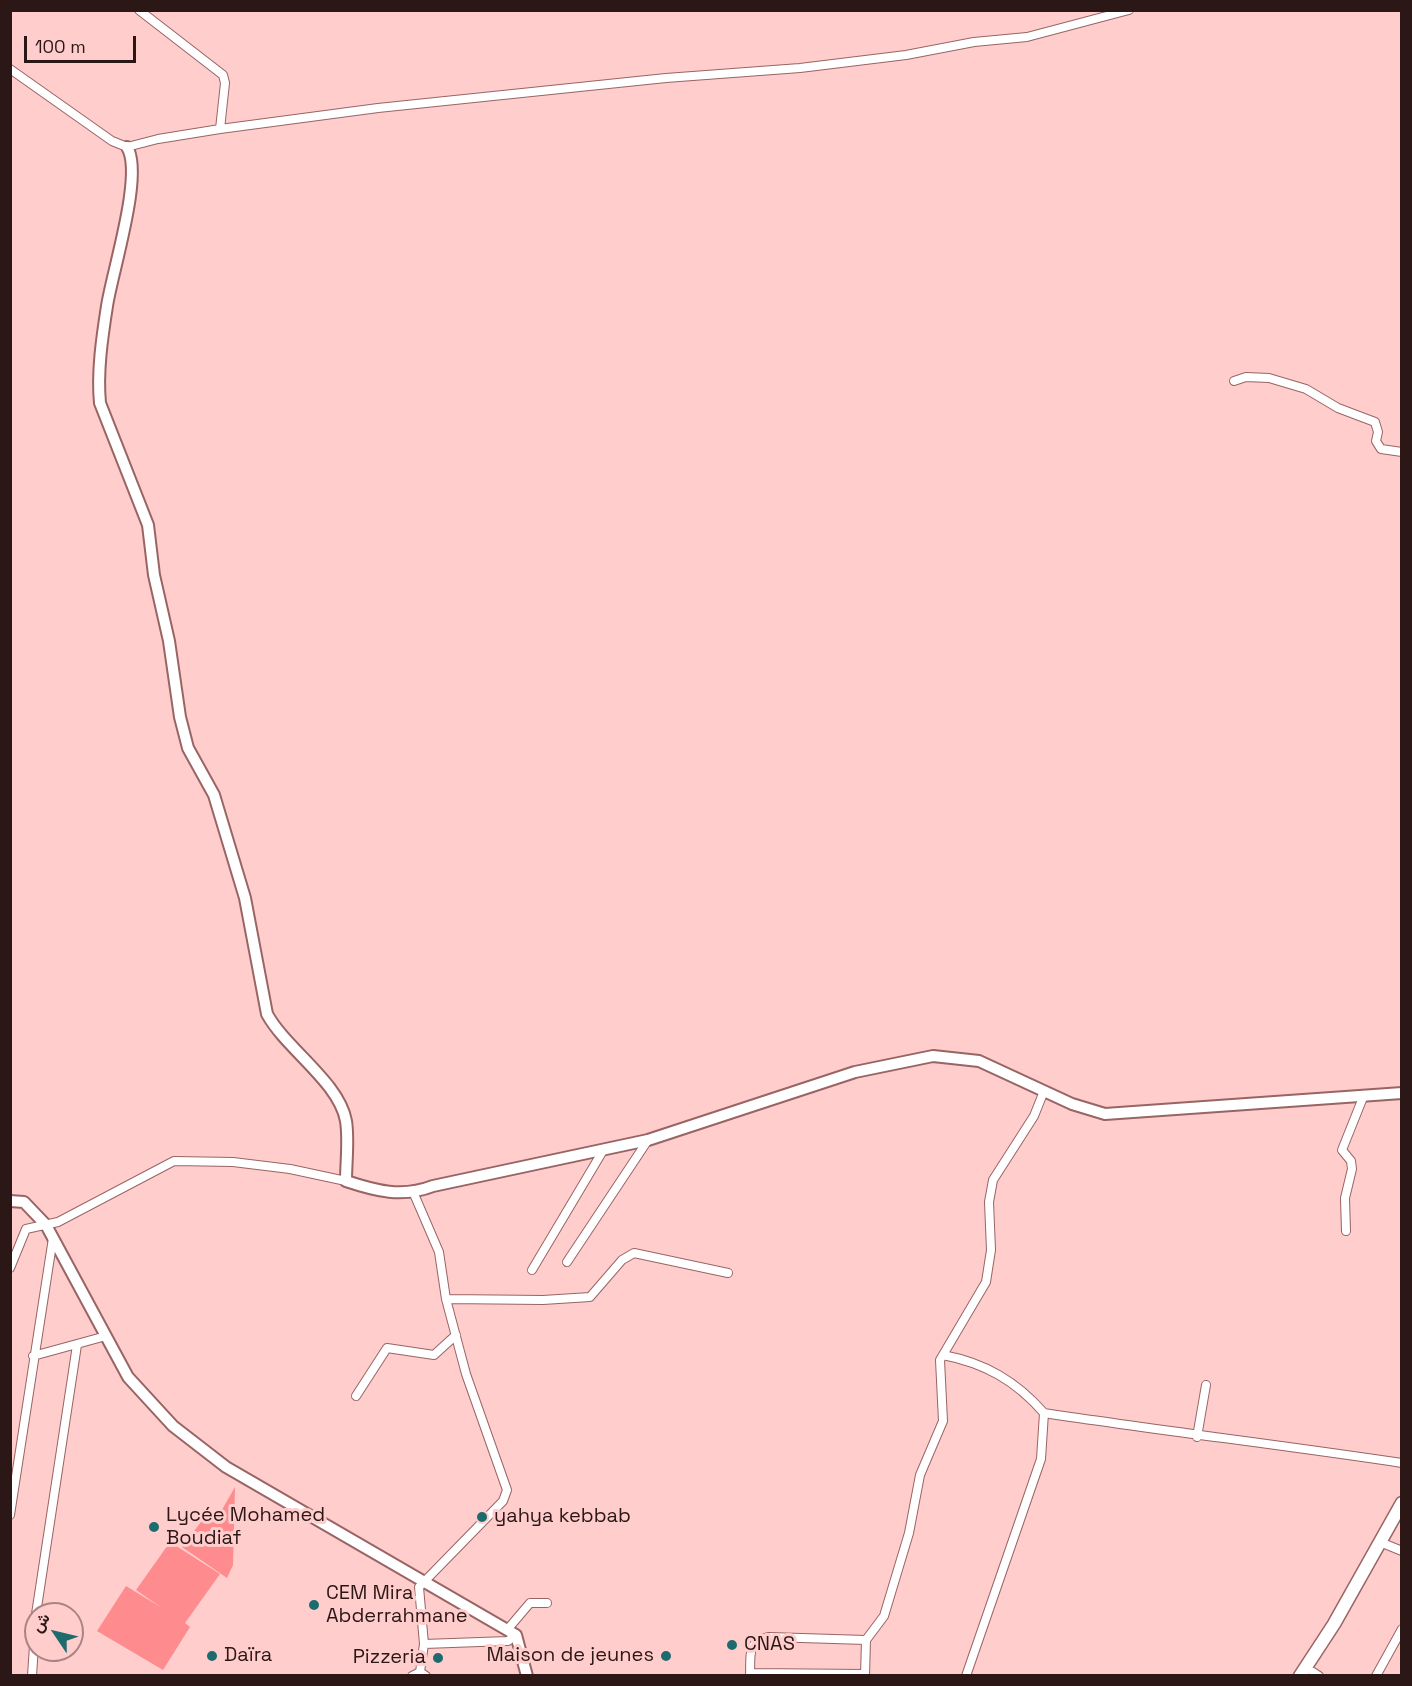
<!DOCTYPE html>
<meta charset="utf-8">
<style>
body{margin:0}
#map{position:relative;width:1412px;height:1686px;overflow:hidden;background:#fecdcc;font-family:"Space Grotesk",Vazirmatn,sans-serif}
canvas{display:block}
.frame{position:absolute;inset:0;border:12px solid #2c1717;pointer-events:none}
.north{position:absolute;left:24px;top:1602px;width:60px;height:60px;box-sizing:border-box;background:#fecdcc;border:2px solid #aa8484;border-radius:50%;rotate:305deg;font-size:16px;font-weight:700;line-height:24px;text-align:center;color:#2c1717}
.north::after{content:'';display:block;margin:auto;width:21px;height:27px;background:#1e6b6e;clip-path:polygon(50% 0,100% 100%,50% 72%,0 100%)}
.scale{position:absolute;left:24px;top:36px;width:112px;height:27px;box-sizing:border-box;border:3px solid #2c1717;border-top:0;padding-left:8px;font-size:18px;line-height:21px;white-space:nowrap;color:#2c1717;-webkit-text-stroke:4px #fecdcc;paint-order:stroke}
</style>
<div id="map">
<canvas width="1412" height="1686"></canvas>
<div class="frame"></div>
<div class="north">ش</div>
<div class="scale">100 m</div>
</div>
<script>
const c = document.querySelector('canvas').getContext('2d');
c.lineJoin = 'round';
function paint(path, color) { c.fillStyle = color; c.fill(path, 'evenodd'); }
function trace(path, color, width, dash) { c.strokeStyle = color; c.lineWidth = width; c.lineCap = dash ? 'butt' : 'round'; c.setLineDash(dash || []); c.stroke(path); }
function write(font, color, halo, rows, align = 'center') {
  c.font = font + ' "Space Grotesk",sans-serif'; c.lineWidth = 6; c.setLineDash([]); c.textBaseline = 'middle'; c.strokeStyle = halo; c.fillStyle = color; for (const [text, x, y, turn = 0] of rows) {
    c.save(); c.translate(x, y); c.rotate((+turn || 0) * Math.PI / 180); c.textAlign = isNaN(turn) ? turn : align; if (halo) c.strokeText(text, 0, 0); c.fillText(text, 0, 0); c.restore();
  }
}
const green = new Path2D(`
 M235 1487 233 1565 227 1578 182 1547 210 1510 219 1515Z
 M170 1542 220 1574 185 1623 190 1627 163 1670 97 1631 126 1586 162 1608 136 1590Z`);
const street = new Path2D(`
 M139 10 223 75 225 83 220 129
 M10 69 112 141 127 147 158 139 220 129 378 108 666 78 800 68 906 55 974 42 1027 37 1129 10
 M1234 381 1246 377 1269 378 1306 389 1338 408 1375 422 1378 432 1376 441 1381 449 1402 452
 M414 1194 439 1252 446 1299 466 1374 507 1490 503 1501 419 1587 424 1644 420 1672
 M1346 1231 1345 1198 1352 1169 1351 1161 1342 1150 1364 1095
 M567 1262 648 1140
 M10 1268 26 1229 58 1222 174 1161 233 1162 290 1169 346 1181
 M532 1270 604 1149
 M446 1299 543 1300 590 1297 622 1260 634 1253 728 1273
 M943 1355C985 1363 1016 1381 1044 1413
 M33 1356 106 1336
 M356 1396 387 1348 434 1355 456 1335
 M1197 1437 1206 1385
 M10 1515 53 1238
 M1380 1542 1402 1551
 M36 1614 77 1345
 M507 1630 530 1603H547
 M424 1644 508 1641 516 1635
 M1313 1672 1319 1676
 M750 1673 865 1674
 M32 1676 36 1615
 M412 1676 420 1672 426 1676
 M750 1676C751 1656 746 1641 769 1637L866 1640
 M865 1676 866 1640 884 1616 909 1533 920 1475 943 1421 940 1360 986 1282 991 1250 989 1202 993 1180 1034 1116 1044 1091
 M966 1676 1041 1459 1044 1413C1163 1431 1282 1445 1402 1463
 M1376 1676 1402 1629`);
const secondary = new Path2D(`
 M127 147C144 174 112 272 107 306 102 338 97 372 100 403L148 525 154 575 169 641 180 717 188 748 214 795 245 898 267 1014C286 1049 339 1082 346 1121 349 1140 346 1162 346 1181 376 1191 402 1198 433 1186L648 1140 855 1072 933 1056 979 1061 1072 1104 1105 1114 1402 1093
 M10 1201 24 1202 46 1225 128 1377 173 1426 226 1467 516 1635 527 1676`);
const primary = new Path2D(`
 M1300 1676 1334 1624 1402 1503`);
const markers = [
 [482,1517,6,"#1e6b6e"],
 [154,1527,6,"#1e6b6e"],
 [314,1605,6,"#1e6b6e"],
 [732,1645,6,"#1e6b6e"],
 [212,1656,6,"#1e6b6e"],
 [666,1656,6,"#1e6b6e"],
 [438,1658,6,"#1e6b6e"]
];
const poiNames = [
 ["Lycée Mohamed",166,1516],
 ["Boudiaf",166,1539],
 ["yahya kebbab",494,1517],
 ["CEM Mira",326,1594],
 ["Abderrahmane",326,1617],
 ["CNAS",744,1645],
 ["Daïra",224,1656],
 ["Maison de jeunes",654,1656,"right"],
 ["Pizzeria",426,1658,"right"]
];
paint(green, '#fe8b8d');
trace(street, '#996464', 10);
trace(secondary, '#996464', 14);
trace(primary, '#996464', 15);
trace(street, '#fff', 8);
trace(secondary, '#fff', 10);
trace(primary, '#fff', 12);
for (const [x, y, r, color] of markers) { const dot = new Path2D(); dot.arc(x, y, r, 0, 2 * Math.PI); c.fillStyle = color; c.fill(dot); trace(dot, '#fecdcc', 2); }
write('20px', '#2c1717', '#fecdcc', poiNames, 'left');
</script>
